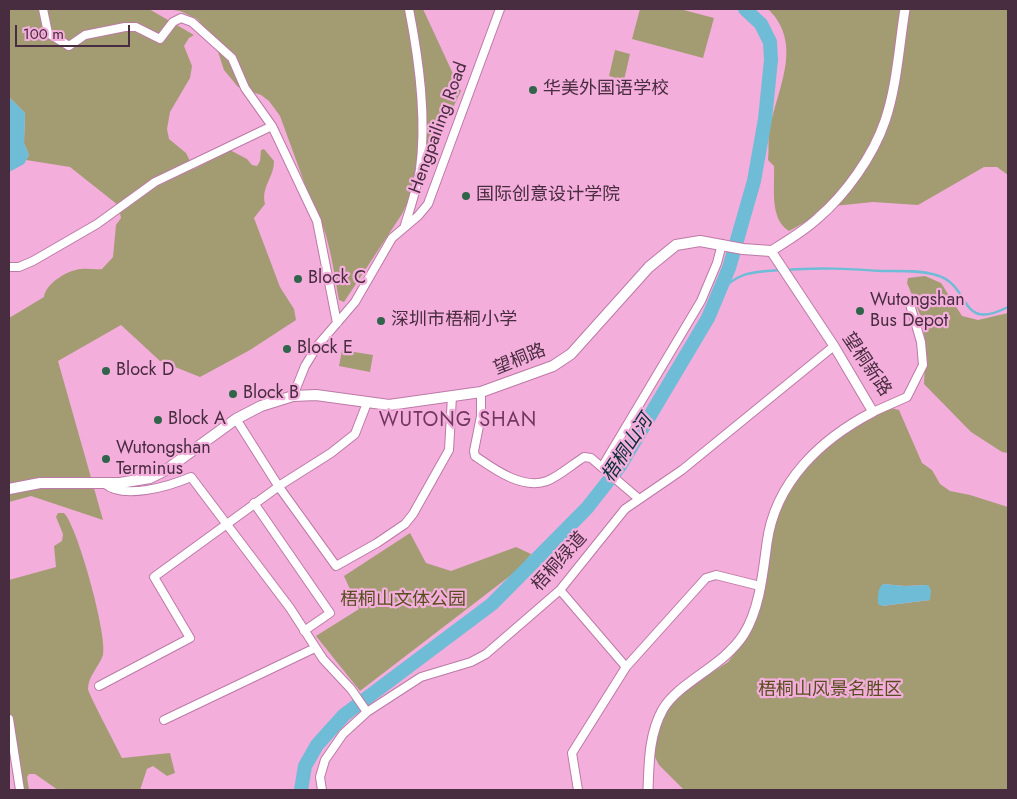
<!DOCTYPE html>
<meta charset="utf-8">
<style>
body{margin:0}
#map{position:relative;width:1017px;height:799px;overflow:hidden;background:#f4aedc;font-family:Jost,sans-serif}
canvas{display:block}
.frame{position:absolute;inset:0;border:10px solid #482c3f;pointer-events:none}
.scale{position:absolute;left:15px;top:25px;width:115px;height:22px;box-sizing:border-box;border:2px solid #482c3f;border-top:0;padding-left:6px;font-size:15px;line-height:18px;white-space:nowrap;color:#482c3f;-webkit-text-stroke:4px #f4aedc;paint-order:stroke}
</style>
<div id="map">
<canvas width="1017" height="799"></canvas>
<div class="frame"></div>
<div class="scale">100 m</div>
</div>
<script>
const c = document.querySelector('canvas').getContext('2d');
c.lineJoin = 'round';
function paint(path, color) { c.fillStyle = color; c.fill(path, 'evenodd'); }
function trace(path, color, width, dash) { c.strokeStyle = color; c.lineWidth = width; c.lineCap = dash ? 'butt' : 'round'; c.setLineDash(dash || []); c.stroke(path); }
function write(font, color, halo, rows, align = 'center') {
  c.font = font + ' Jost,"Noto Sans SC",sans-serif'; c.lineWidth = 4.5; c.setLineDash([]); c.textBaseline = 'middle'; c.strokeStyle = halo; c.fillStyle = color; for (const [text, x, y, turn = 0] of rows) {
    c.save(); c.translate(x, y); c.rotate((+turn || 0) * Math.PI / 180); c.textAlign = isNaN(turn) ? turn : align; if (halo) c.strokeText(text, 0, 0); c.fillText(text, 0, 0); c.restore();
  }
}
const green = new Path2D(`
 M9 9H149L194 35 189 38 184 46 192 66 190 78 170 112 167 129 169 139 186 153 194 169 230 150 247 159 252 165 257 166 260 161 261 150 264 149 274 161C274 178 261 186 265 204L254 218 280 287 294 309 296 320 250 350 200 377 160 361 121 325 58 361 103 520 31 496 9 502V318L44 297C46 283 68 270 81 269 88 268 95 270 102 269L113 257 116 225 121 218 118 205 70 167 26 160 29 155 24 143 25 113 9 97Z
 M166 9H423L461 91 402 214 344 302 339 300C333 267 329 230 311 201L280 116 269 101 261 95 238 87 224 70 213 37 197 19 180 11Z
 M640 9H680L714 18 703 58 632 39Z
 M768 9H1008V175L997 167H984L918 205 873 202 834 206 789 231C769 219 775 187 774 166L768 160C769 151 768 141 769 133 776 90 805 45 768 9Z
 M615 50 630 54 624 80 609 76Z
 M925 276 941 283 962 316 978 320 1008 313V453L1002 452 971 432 924 384 926 345 921 317 907 283 908 278Z
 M342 350 373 355 370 372 339 366Z
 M891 408 899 410 922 463 932 470 940 484 950 491 970 495 1008 507V790H684L659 765 652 751 655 730 672 698 728 662 741 645 782 500 811 460 854 425ZM883 584 905 586 928 585 930 600 882 606Z
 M58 513H64C77 525 108 636 103 655 99 667 88 676 88 689 88 693 118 749 122 758L170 753 175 773 167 776 153 766 147 769 140 790H58L35 774H29L27 777 29 790H22L9 711V580L56 567 54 546 62 541 63 534 56 517Z
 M410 533 426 563 451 571 516 547 531 554 519 569 360 691 316 636 359 609 344 576Z`);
const water = new Path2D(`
 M9 97 25 113 24 143 29 155 24 164 9 172Z
 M883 584 905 586 928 585 931 590 930 600 882 606 878 604C878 597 877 589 883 584Z`);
const stream = new Path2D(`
 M787 270C818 267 850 269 882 271 899 271 919 270 936 275 973 285 957 333 1008 307
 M718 294C738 271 753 272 781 270`);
const river = new Path2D(`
 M301 790 305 766 317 745 344 715 492 604 587 508 620 466 708 318 729 268 754 181 765 119 771 60 770 42 761 24 745 9`);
const minor = new Path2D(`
 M43 9 48 33 69 46 85 35 125 27H136L160 39 173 22 181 18 192 22 232 58 245 88 272 126 317 221 337 323
 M405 225C411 206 417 188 420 169 427 117 419 60 409 9
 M9 267H19L33 261 97 224 155 182 272 126
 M481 392V416L474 451 475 456C494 469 522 490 547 481 558 477 573 464 584 457L591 458 639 499
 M293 396 305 366 318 345 355 302 392 238 418 216 428 204 500 9
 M873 412 907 397 923 365 921 342 909 301
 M236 419 279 487 336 566 377 543 405 524 413 514 449 450 452 396
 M602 467 701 301 717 263 722 244
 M105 484C124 500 170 486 191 477L290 608 323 659 351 689 367 712
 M254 503 330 613 304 631
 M560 590 626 667
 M99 686 190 638 154 577 282 484 331 453 355 434 367 403
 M9 719 20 790
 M164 720 315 648
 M322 790 320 777 325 760 343 734 367 712 421 677 471 662 486 654 560 590 625 509 682 470 834 346
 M578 790 572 753 626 667 706 578 716 575 760 586`);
const tertiary = new Path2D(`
 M648 790C649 762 649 734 663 709 680 681 723 667 744 634 760 608 763 572 767 543 775 482 821 439 873 412L834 346 771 251C787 241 804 231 818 218 846 194 873 156 885 121 897 86 899 46 905 9`);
const secondary = new Path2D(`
 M9 489 40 483H120L150 478 166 470 236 419 261 406 293 396 316 395 389 405 481 392 553 366 571 354 649 267 676 245 700 241 743 249 771 251`);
const markers = [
 [533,90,5,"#30654b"],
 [466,196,5,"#30654b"],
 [298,279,5,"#30654b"],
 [860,311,5,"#30654b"],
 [381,321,5,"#30654b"],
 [287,349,5,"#30654b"],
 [106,371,5,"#30654b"],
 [233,394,5,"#30654b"],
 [158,420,5,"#30654b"],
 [106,459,5,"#30654b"]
];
const poiNames = [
 ["华美外国语学校",543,90],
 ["国际创意设计学院",476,196],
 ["Block C",308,279],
 ["Wutongshan",870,301],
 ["Bus Depot",870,322],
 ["深圳市梧桐小学",391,321],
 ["Block E",297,349],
 ["Block D",116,371],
 ["Block B",243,394],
 ["Block A",168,420],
 ["Wutongshan",116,449],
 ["Terminus",116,470]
];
const streetNames = [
 ["Hengpailing Road",439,128,-70],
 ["望桐路",520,360,-22],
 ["望桐新路",866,365,56],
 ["梧桐绿道",560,562,-48]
];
const parkNames = [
 ["梧桐山文体公园",403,601],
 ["梧桐山风景名胜区",830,691]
];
const waterNames = [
 ["梧桐山河",628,449,-57]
];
const quarterNames = [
 ["WUTONG SHAN",458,421]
];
paint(green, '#a39c73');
paint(water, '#6ebcd5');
trace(stream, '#6ebcd5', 2.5);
trace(river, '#6ebcd5', 14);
trace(minor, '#bc7aa6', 10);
trace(tertiary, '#bc7aa6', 11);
trace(secondary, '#bc7aa6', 12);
trace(minor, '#fff', 8);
trace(tertiary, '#fff', 9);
trace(secondary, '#fff', 10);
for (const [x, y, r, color] of markers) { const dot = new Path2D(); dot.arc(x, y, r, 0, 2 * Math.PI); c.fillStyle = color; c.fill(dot); trace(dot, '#f4aedc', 2); }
write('18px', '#482c3f', '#f4aedc', poiNames, 'left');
write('18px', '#482c3f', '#f4aedc', streetNames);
write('18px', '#574f1e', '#f4aedc', parkNames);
write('italic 19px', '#072e39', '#f4aedc', waterNames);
c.letterSpacing = '1px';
write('20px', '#723761', '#f4aedc', quarterNames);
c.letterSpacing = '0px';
</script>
